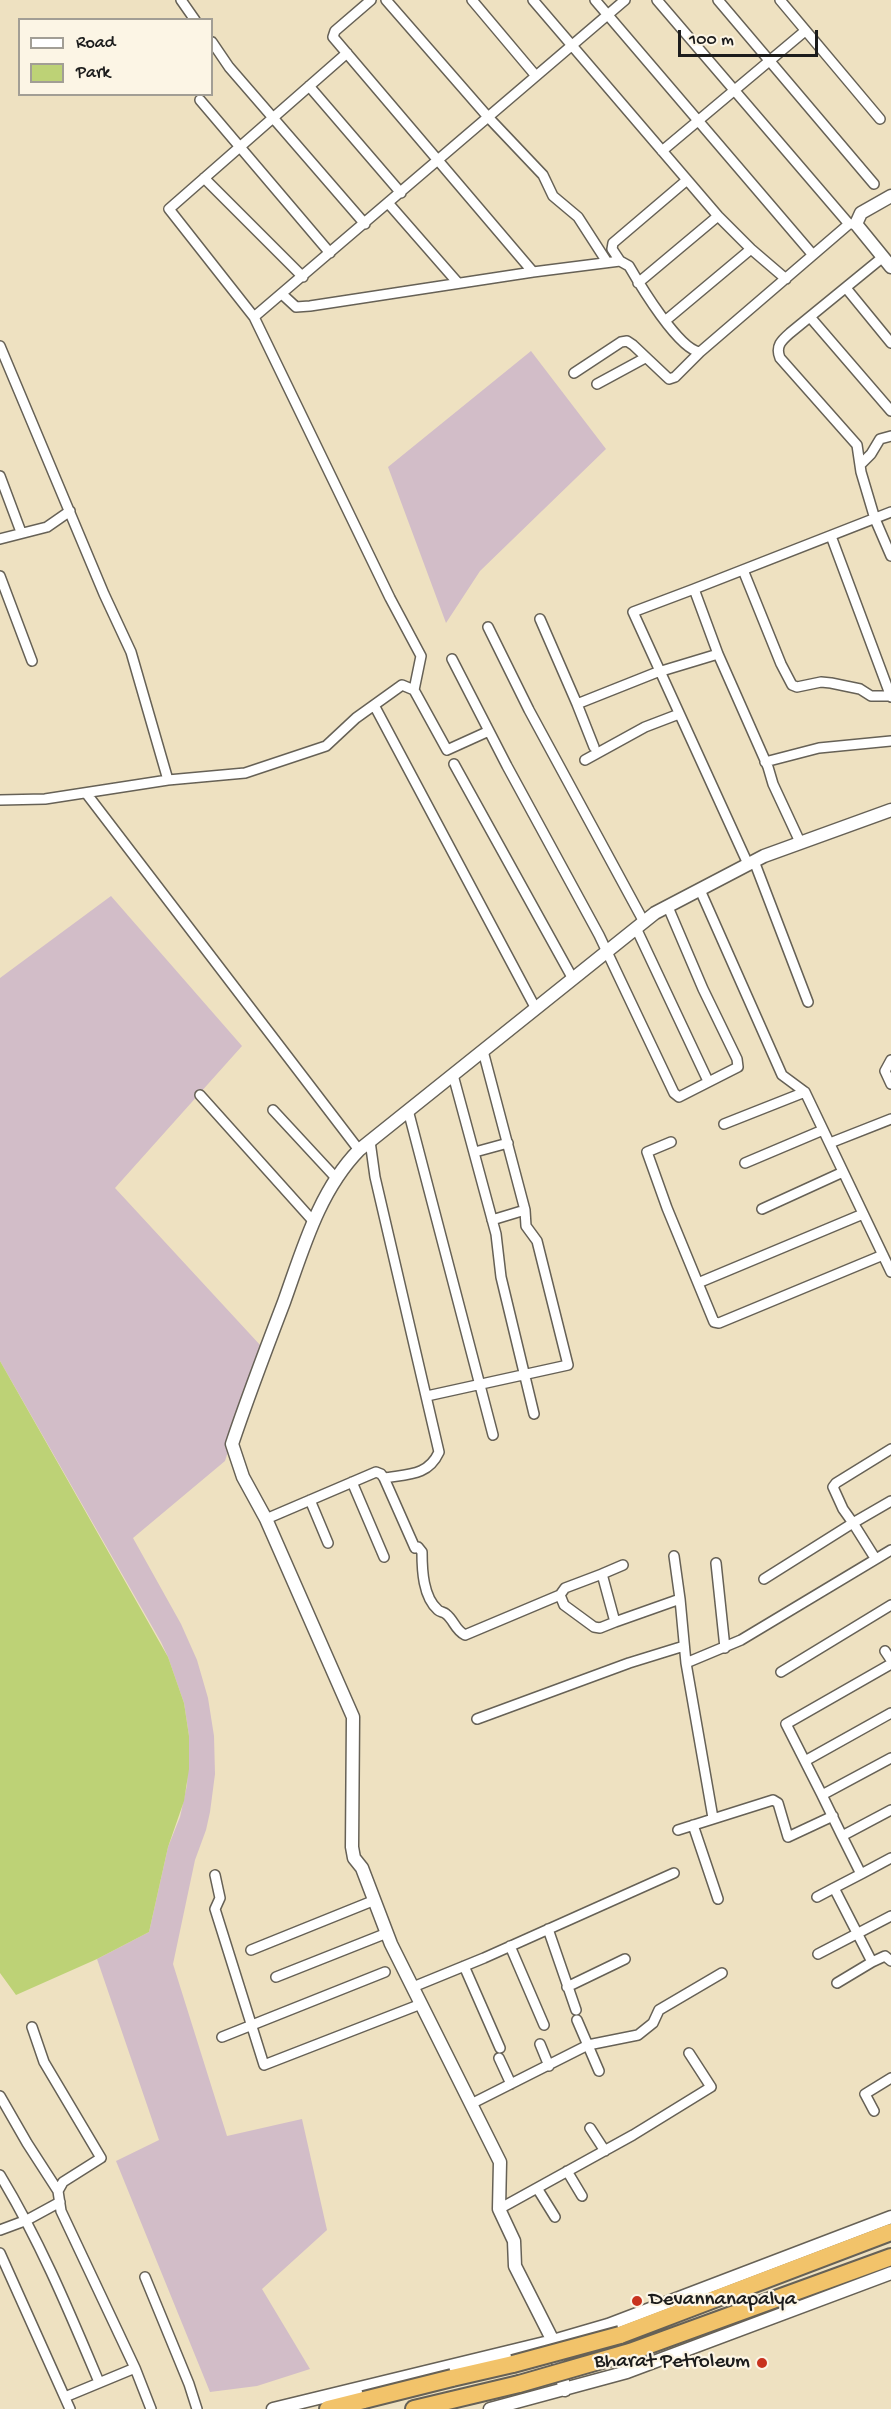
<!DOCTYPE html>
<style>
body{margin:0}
#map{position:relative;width:891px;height:2409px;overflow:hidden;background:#eee1c1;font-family:"Gochi Hand",sans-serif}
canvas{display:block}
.legend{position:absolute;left:18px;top:18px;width:195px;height:78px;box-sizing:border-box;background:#fcf5e5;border:2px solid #a29e95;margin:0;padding:8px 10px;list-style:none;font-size:18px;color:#1c1c1c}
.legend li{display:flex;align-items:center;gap:12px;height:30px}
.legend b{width:30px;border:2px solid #a29e95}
.scale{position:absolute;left:678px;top:30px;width:140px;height:27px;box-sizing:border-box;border:3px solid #1c1c1c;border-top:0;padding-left:8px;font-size:18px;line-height:21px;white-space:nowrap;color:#1c1c1c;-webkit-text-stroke:4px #fcf5e5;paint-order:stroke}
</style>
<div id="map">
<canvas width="891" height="2409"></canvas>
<ul class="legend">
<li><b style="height:8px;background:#fff"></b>Road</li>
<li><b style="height:16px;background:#bdd276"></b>Park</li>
</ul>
<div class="scale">100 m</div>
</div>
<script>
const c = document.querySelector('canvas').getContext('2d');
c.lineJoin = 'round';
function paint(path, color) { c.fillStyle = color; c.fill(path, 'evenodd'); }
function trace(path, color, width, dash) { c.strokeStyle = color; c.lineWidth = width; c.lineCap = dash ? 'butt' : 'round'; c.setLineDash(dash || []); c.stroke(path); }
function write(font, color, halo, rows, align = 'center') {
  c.font = font + ' "Gochi Hand",sans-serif'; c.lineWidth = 4.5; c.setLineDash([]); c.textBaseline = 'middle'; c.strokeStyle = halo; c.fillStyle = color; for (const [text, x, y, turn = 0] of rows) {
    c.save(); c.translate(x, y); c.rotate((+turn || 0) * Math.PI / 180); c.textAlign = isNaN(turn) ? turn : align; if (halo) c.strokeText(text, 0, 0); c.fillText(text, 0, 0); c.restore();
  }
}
const industrial = new Path2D(`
 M531 351 606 449 480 571 446 623 388 467Z
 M111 896 242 1046 115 1188 261 1346 225 1461 133 1538 181 1624 197 1660 208 1698 214 1736 215 1774 210 1812 206 1830 195 1860 173 1964 227 2136 302 2119 327 2230 262 2289 310 2369 257 2386 210 2392 116 2161 159 2140 97 1959 149 1932 168 1847 180 1817 187 1785 189 1736 184 1703 168 1657 161 1642 0 1361V978Z`);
const green = new Path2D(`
 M0 1361 168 1657 184 1703 189 1736V1769L184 1801 168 1847 149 1932 97 1959 16 1995 0 1973Z`);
const minor = new Path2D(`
 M181 0 195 20
 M371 0 335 31 333 37 533 272
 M386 0 488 117 543 175 553 196 578 217 607 262
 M472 0 536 76
 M533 0 718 216 751 249 786 279
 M595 0 813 255
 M657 0 849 224
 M718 0 874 184
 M780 0 880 119
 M212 42 229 67 365 224
 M347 53 169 209 254 317 390 598 421 656 414 690
 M309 86 401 193
 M200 100 330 253
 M662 151 805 31
 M204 178 303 277
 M389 204 458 283
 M883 257 790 333C782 340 775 346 780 358L857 445 861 472 875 519 891 556
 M620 261 612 249 613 243 687 180
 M638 283 718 216
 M846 288 891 343
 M283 295 296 307 310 306 533 272 620 261 629 266C640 285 679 350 700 352L849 224H856
 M254 317 625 0
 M810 317 891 411
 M665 321 751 249
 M0 346 104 594 131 652 168 780
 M574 373 621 342 627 341 633 345 669 379 675 377 700 352
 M597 384 645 358
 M860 465 871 454 880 439 891 436
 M0 476 21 532
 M831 536 891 697
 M0 539 47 527 70 511
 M743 570 781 664 792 685 797 687 821 682 831 683 860 689 871 696H891
 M0 576 32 661
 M694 589 633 612 748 864
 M540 619 577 704
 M488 627 529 710 644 922
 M452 659 507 766 599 935 674 1093 679 1097 738 1067 737 1059 703 989 668 907
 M374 705 536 1009
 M594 747 577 704 655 673 718 654
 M585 760 645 727 679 714
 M765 762 819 748 891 741
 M454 764 573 979
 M86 793 359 1150
 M0 800 45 799 168 780 245 773 326 746 356 718 402 685 414 690 447 750 489 731
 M800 842 773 784 768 767 718 654 694 589 891 512
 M754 861 808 1002
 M700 890 782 1075 805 1092 891 1272
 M636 928 708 1081
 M891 1060 885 1071 891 1084
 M453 1075 496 1234 501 1277 534 1414
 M200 1095 314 1222
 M273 1110 336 1178
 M408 1110 493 1435
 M724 1124 805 1092
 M671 1142 647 1152 667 1208 714 1322 719 1323 883 1255
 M830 1143 891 1119
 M475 1152 508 1143
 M745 1163 823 1130
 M762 1209 843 1172
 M492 1220 525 1210
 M698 1283 863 1214
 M427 1396 568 1365 537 1241 526 1226 525 1210 483 1051
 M891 1449 836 1483 833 1487 843 1509 853 1523 891 1501
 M384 1478 415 1548 418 1547 422 1552C422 1570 423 1597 438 1610 440 1612 444 1612 446 1614 454 1620 455 1630 465 1635L560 1595 565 1588 602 1574 615 1622 680 1599 686 1663 741 1640 891 1550
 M352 1482 384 1557
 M310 1500 328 1543
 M266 1519 376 1472 381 1474 384 1478C408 1474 428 1476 439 1452L375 1177 370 1141
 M674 1556 680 1599
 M716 1563 725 1648
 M602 1574 623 1565
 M764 1579 853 1523 875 1558
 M560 1595 564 1605 594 1627 600 1628 615 1622
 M885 1651 891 1660
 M686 1663 713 1818
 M781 1672 891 1605
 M477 1719 629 1663 684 1646
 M805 1761 891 1713
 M822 1795 786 1724 891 1664
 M891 1810 842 1836 861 1874 834 1888 872 1962 885 1956 891 1961
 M693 1825 718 1899
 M678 1830 773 1800 778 1803 788 1837 833 1816
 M842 1836 822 1795 891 1758
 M861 1874 891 1858
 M215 1875 220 1898 215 1909 264 2065 421 2004
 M817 1897 834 1888
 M548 1929 576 2010
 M510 1946 544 2025
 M251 1950 375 1900
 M818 1954 891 1916
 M464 1966 500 2048
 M276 1977 387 1933
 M837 1983 872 1962
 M413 1987 484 1958 674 1873
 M567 1987 625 1959
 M577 2020 599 2071
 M32 2027 44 2062 101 2158 63 2182 58 2191 61 2211 135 2368 151 2409
 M222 2037 385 1972
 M540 2044 549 2066
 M499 2058 511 2084
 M0 2096 27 2143 58 2191
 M471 2104 588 2045 638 2035 653 2023 659 2010 722 1973
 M874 2111 865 2094 891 2078
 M590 2128 605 2151
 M567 2171 582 2196
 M0 2175C40 2241 69 2311 99 2382
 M537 2188 555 2217
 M499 2209 633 2135 711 2087 689 2053
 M0 2230 27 2220 60 2202
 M0 2253 70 2409
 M145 2277 189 2384 197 2409
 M65 2397 135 2368`);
const tertiary = new Path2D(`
 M891 196 861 213 856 224 891 267
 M565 2390 553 2341 515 2266 514 2241 499 2209 500 2162 391 1944 362 1868 354 1858 352 1847 353 1717 266 1519 243 1477 232 1444C248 1396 266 1349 284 1302 303 1249 319 1191 359 1150L655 913 764 856 891 810
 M273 2409 553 2341 608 2325 891 2217
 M490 2409 627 2372 891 2273`);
const motorway = new Path2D(`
 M620 2335 891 2232
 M630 2352 891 2257
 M452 2378 513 2364
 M328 2409 364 2400
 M414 2409 519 2384`);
const motorwayBridge = new Path2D(`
 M513 2364 620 2335
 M519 2384 630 2352
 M364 2400 452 2378`);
const markers = [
 [637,2301,6,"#c8321e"],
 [762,2363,6,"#c8321e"]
];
const poiNames = [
 ["Devannanapalya",649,2301],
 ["Bharat Petroleum",750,2363,"right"]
];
paint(industrial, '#d2bdc8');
paint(green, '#bdd276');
trace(minor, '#666156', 12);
trace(tertiary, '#666156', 15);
trace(motorway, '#666156', 20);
trace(minor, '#fff', 9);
trace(tertiary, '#fff', 12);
trace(motorway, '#f2c36a', 16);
trace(motorwayBridge, '#666156', 20, []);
trace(motorwayBridge, '#f2c36a', 16);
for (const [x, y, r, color] of markers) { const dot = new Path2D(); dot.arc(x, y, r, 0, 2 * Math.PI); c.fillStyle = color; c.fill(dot); trace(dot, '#fcf5e5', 2); }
write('21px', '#1c1c1c', '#fcf5e5', poiNames, 'left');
</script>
